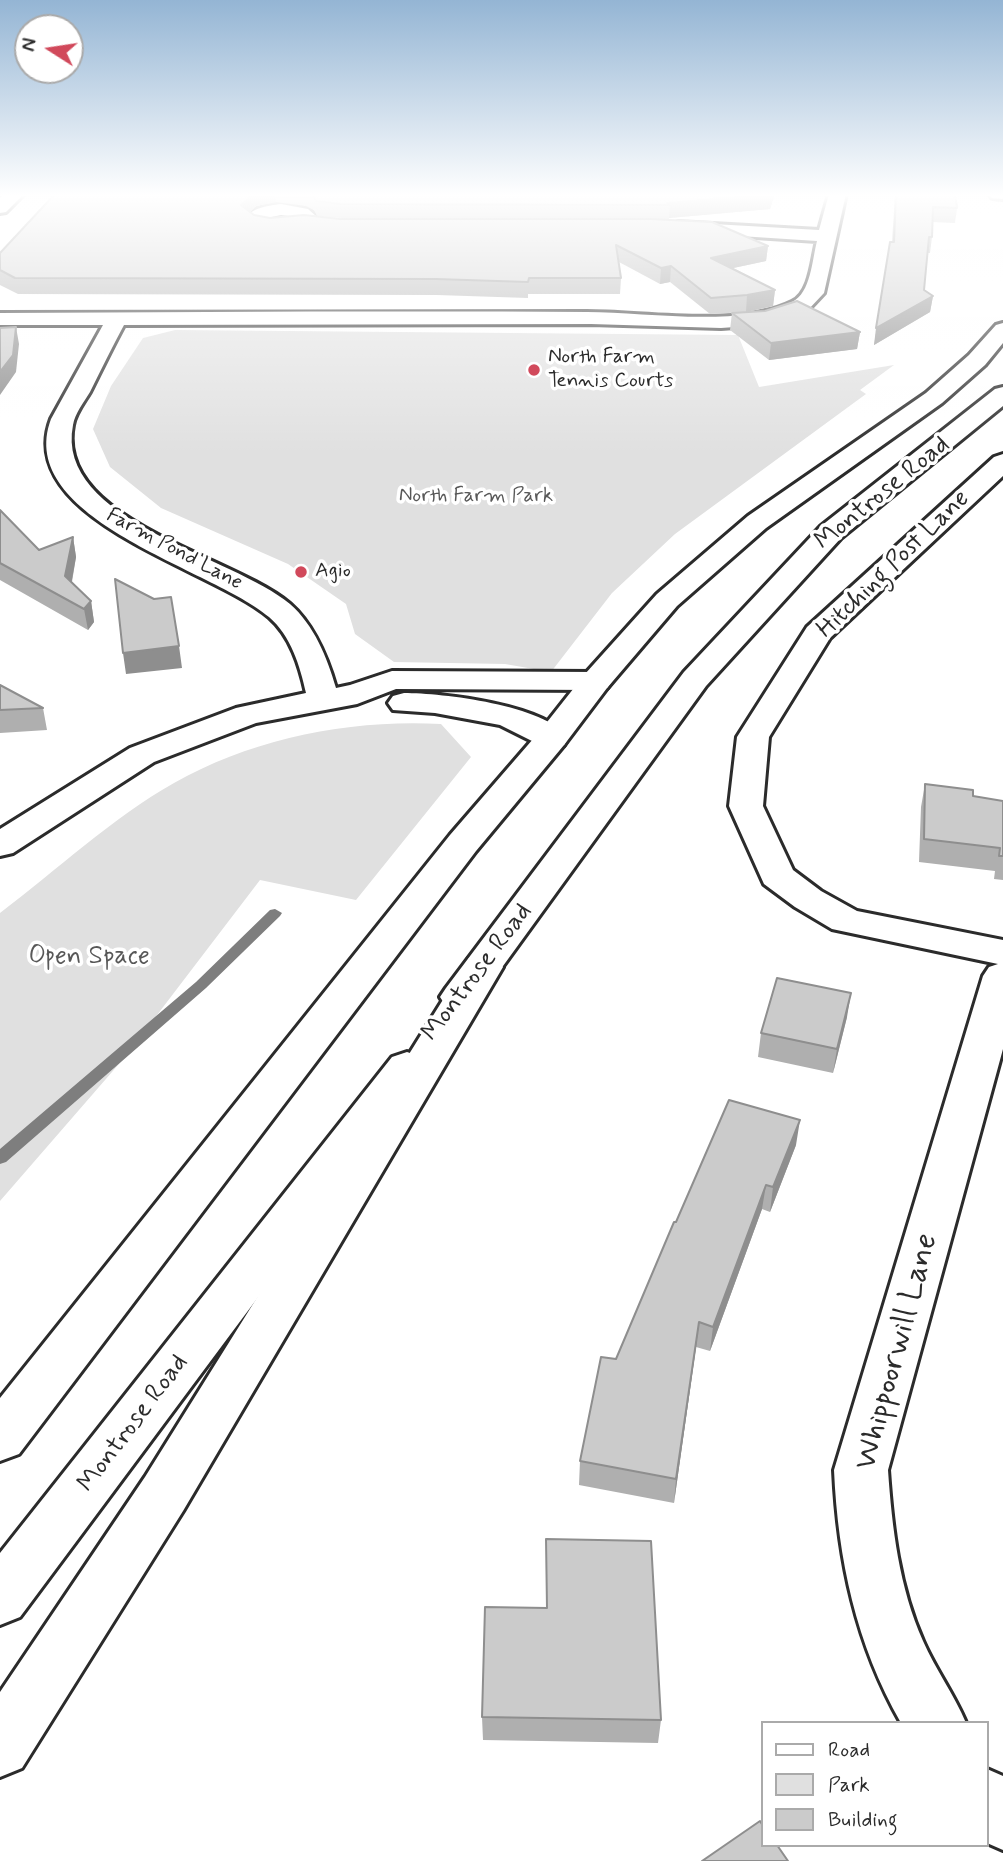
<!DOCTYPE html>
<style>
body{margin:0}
#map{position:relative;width:1003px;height:1861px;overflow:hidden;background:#fff;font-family:Mynerve,sans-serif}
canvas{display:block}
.legend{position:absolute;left:761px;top:1721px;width:228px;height:126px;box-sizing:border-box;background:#fff;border:2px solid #aaa;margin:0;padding:9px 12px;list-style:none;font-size:21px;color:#2b2b2b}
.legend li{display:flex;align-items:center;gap:14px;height:35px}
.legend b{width:35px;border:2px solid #aaa}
.north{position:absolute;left:14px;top:14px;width:70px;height:70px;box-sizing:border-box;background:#fff;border:2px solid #aaa;border-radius:50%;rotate:282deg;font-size:19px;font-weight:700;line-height:28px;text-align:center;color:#2b2b2b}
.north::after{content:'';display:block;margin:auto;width:24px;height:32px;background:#d1495b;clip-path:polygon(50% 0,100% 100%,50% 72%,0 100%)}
</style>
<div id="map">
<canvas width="1003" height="1861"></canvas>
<ul class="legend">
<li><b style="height:9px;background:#fff"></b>Road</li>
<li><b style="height:19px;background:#e0e0e0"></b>Park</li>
<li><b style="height:19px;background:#cbcbcb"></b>Building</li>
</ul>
<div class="north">N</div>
</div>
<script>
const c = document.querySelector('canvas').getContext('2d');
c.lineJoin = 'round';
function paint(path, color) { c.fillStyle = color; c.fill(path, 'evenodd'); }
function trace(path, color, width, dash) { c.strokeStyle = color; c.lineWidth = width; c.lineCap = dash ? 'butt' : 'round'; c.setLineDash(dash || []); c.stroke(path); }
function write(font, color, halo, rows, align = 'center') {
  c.font = font + ' Mynerve,sans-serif'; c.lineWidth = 7; c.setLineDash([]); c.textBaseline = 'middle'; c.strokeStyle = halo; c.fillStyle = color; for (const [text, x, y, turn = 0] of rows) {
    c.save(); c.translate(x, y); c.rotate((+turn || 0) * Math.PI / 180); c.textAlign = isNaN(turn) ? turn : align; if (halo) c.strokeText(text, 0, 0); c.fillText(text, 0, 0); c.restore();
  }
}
const green = new Path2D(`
 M175 330 738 335 759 387 894 365 860 390 866 394 675 534 612 593 551 672 505 664 394 662 355 634 346 604 288 564 161 508 110 467 93 429 111 386 143 338Z
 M441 724 471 757 356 900 260 880 125 1057 0 1201V913C57 870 112 818 174 783 253 738 351 719 441 724Z`);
const stream = new Path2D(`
 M275 909 282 913 280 916 206 988 6 1162 0 1164V1149L196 982 270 910Z`);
const minor = new Path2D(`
 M5 194H24L6 212 0 213V198Z
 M829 194H846L824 293 808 310 763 325 721 328 591 324 124 325C112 347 101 370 90 392 84 402 75 413 73 425 54 521 234 556 290 604 314 625 327 657 336 688L350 685 392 671 596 672 607 674 612 681 607 688 596 690 396 689 357 704 256 723 154 762 13 853 0 856V829L130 748 236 708 306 693C300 666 291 636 269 617 214 569 13 520 51 419L103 325H0V313C196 312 392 311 587 312 645 312 740 328 792 302 811 293 812 260 817 241L678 232 669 227 678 222 819 230Z
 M989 194H1003V199L992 198Z
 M281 204 308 209 316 216 306 227C288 231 259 235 245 220 251 207 268 206 281 204ZM281 215 296 217 275 220 267 218Z
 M1003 454V476L830 638 769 737 763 806 793 870 821 891 857 911 1003 940V1049L888 1470C892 1528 899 1587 923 1641 935 1669 954 1694 966 1723H901C856 1644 838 1559 834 1470L983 976 989 967 998 964 832 929 795 907 764 884 729 806 737 737 807 627 994 457Z
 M404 693C442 693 546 705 568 738L564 745 552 748 540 745 500 725 435 713 393 710 388 703 393 696Z
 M987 1769 1003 1776V1850L987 1843Z`);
const major = new Path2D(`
 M1003 323V343L985 365 942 403 766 528 677 606 607 688 564 745 476 851 19 1454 0 1461V1398L450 835 540 731 585 674 657 594 748 516 926 393 969 355 996 325Z
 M1003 387V406L841 538 706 686 474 1006 460 1010 446 1006 440 997 446 988 684 672 821 526 995 389Z
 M407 1052 422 1057 428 1067 422 1077 20 1617 0 1625V1553L392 1057Z`);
const highway = new Path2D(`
 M483 954 497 958 503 967 183 1511 22 1768 0 1777V1692L145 1477 469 958Z`);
const wall = new Path2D(`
 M55 194H775L770 209 669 218V219L768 246 766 261 733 268 775 290 773 306 746 312 710 314 670 282 660 284 619 262 621 278 620 294H528V298L437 295 18 294 0 285V253ZM276 202 306 206 314 210 317 216 341 218H270L254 215 250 212 256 206Z
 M895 194H955L957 208 955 223 933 222 932 237 930 253H927L924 290 933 296 930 312 874 345 892 242Z
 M732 313 860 332 857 349 769 360 730 330Z
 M0 510 39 550 73 537 76 557 72 582 91 601 94 622 88 630 0 580Z
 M0 685 43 708 47 730 0 733Z
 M925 784 973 796 1003 801V880L994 879 995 871 919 862 921 807Z
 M847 1017 833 1073 758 1057 761 1033Z
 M796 1145 770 1212 762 1209 710 1351 696 1347 674 1503 579 1485 580 1461 616 1359 676 1222Z
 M546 1539 661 1720 658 1743 483 1740 482 1717 546 1608Z`);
const shadedWall = new Path2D(`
 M253 194H275L276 202 256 206 242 220 241 205Z
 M775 194 770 209 669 218 670 205 667 203Z
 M768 246 766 261 710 273 711 258Z
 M671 266 670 282 660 284 661 268Z
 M775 290 773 306 746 312 747 295Z
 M933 296 930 312 874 345 876 328Z
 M16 327 19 344 16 372 0 395V372Z
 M860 332 857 349 769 360 771 343Z
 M73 537 76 557 69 596 65 576Z
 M91 601 94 622 88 630 84 609Z
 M179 646 182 668 126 674 123 653Z
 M851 993 847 1017 833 1073 837 1049Z
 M800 1120 796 1145 770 1212 773 1187Z
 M766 1185 762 1209 710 1351 713 1327Z
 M699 1322 696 1347 674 1503 676 1479Z`);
const building = new Path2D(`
 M55 194H253L241 205 254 215 270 218 304 215 340 219H651L712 222 768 246 711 258 775 290 747 295 711 298 671 266 661 268 616 245 621 278H529L528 282 436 279 15 278 0 270V253Z
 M310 194H772L667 203 670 205 340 204 316 201 313 195Z
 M896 194H955L957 208 933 207 932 237H929L924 290 933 296 876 328 890 242H894Z
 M797 301 860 332 771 343 732 313 765 311Z
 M16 327 13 355 0 372V328Z
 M0 510 39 550 73 537 65 576 91 601 84 609 0 563Z
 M115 579 154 599 171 597 179 646 123 653Z
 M0 685 43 708 0 710Z
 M925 784 973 790V796L1003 801V856H999L1000 848 924 839Z
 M777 978 851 993 837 1049 761 1033Z
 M729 1100 800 1120 773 1187 766 1185 713 1327 699 1322 676 1479 580 1461 601 1357 616 1359 674 1222H676Z
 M546 1539 651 1541 661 1720 482 1717 485 1607 547 1608Z
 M760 1821 763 1826V1845H777L788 1861H702Z`);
const markers = [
 [534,370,7,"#d1495b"],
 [301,572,7,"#d1495b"]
];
const farPoinames = [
 ["North Farm",548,358],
 ["Tennis Courts",548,382],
 ["Agio",315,572]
];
const farParknames = [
 ["North Farm Park",476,497]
];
const farStreetnames = [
 ["Farm Pond Lane",174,550,28]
];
const streetNames = [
 ["Montrose Road",883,494,-39],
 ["Hitching Post Lane",894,565,-44],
 ["Montrose Road",478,973,-53],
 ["Montrose Road",134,1424,-53]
];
const parkNames = [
 ["Open Space",89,958]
];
const nearStreetnames = [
 ["Whippoorwill Lane",898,1352,-75]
];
paint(green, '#e0e0e0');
paint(stream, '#7e7e7e');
trace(minor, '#2b2b2b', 6);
trace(major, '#2b2b2b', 6);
trace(highway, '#2b2b2b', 6);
paint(minor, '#fff');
paint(major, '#fff');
paint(highway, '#fff');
paint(wall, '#afafaf');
paint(shadedWall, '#8e8e8e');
paint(building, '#cbcbcb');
trace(building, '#8e8e8e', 2);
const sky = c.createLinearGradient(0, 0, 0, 454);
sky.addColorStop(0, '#94b5d4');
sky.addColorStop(0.43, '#fff');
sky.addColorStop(1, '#ffffff00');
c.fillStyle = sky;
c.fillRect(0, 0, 1003, 454);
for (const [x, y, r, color] of markers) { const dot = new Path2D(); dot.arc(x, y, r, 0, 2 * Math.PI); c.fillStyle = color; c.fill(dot); trace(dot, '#fff', 2.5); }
write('21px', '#2b2b2b', '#fff', farPoinames, 'left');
write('21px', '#585858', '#fff', farParknames);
write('21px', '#2b2b2b', '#fff', farStreetnames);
write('26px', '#2b2b2b', '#fff', streetNames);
write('26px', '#585858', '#fff', parkNames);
write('32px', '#2b2b2b', '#fff', nearStreetnames);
</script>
